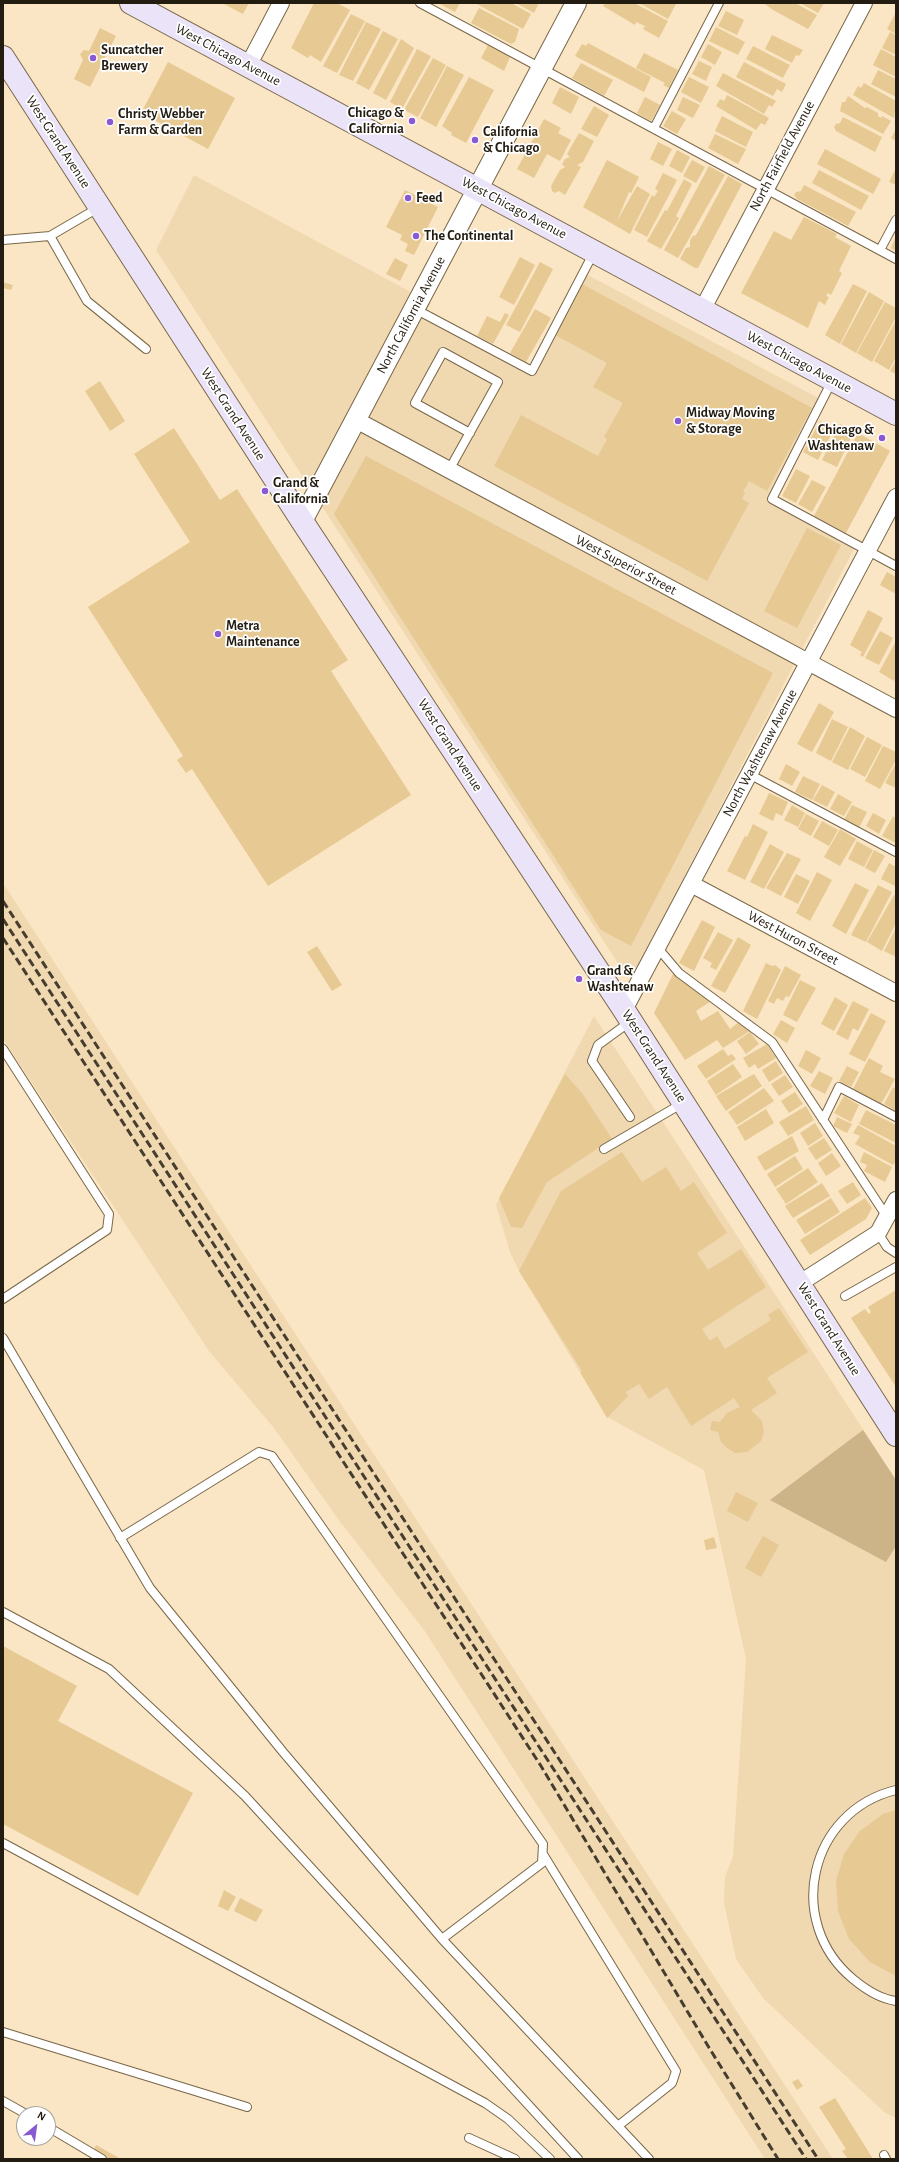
<!DOCTYPE html>
<style>
body{margin:0}
#map{position:relative;width:899px;height:2162px;overflow:hidden;background:#fae6c4;font-family:"Alegreya Sans",sans-serif}
canvas{display:block}
.frame{position:absolute;inset:0;border:4px solid #231c10;pointer-events:none}
.north{position:absolute;left:16px;top:2106px;width:40px;height:40px;box-sizing:border-box;background:#fff;border:1px solid #a7a49f;border-radius:50%;rotate:29deg;font-size:11px;font-weight:700;line-height:16px;text-align:center;color:#231c10}
.north::after{content:'';display:block;margin:auto;width:14px;height:18px;background:#8a59d2;clip-path:polygon(50% 0,100% 100%,50% 72%,0 100%)}
</style>
<div id="map">
<canvas width="899" height="2162"></canvas>
<div class="frame"></div>
<div class="north">N</div>
</div>
<script>
const c = document.querySelector('canvas').getContext('2d');
c.lineJoin = 'round';
function paint(path, color) { c.fillStyle = color; c.fill(path, 'evenodd'); }
function trace(path, color, width, dash) { c.strokeStyle = color; c.lineWidth = width; c.lineCap = dash ? 'butt' : 'round'; c.setLineDash(dash || []); c.stroke(path); }
function write(font, color, halo, rows, align = 'center') {
  c.font = font + ' "Alegreya Sans",sans-serif'; c.lineWidth = 3.5; c.setLineDash([]); c.textBaseline = 'middle'; c.strokeStyle = halo; c.fillStyle = color; for (const [text, x, y, turn = 0] of rows) {
    c.save(); c.translate(x, y); c.rotate((+turn || 0) * Math.PI / 180); c.textAlign = isNaN(turn) ? turn : align; if (halo) c.strokeText(text, 0, 0); c.fillText(text, 0, 0); c.restore();
  }
}
const built = new Path2D(`
 M194 175 431 303 425 314 532 371 584 273 822 400 772 499 856 545 635 971 625 974 156 250Z
 M3 883 255 1272 833 2159H765L424 1630 338 1519 274 1428 209 1351 3 1039Z
 M594 1016 896 1480V2118L884 2112 763 1998 736 1959 724 1903 725 1877 733 1856 746 1659 704 1470 607 1417 519 1271 510 1252 496 1205Z`);
const green = new Path2D(`
 M863 1430 896 1480V1546L886 1562 770 1500Z`);
const building = new Path2D(`
 M222 3H249L243 14Z
 M314 3H337L350 10 321 62 310 55 308 58 291 48Z
 M438 3H460L455 12Z
 M475 3H511L531 14 523 29Z
 M516 3H539L534 13Z
 M605 3H634L668 21 659 38 643 29 645 26 636 22 635 25 603 6Z
 M639 3H673L676 4 668 19Z
 M766 3H795L817 15 808 29 773 10 765 4Z
 M800 3H824L818 13Z
 M479 8 519 29 515 42 511 44 471 23Z
 M726 11 744 20 737 35 718 26Z
 M896 12V34L887 29Z
 M351 14 365 21 337 73 323 66Z
 M366 22 381 29 353 81 339 75Z
 M716 27 745 42 738 55 709 41Z
 M100 28 116 36 90 87 74 79 83 60 80 54 84 50 89 51Z
 M383 31 398 39 369 90 356 83Z
 M890 32 896 35V55L882 48Z
 M772 35 803 50 799 56 796 55 792 63 765 49Z
 M401 39 414 48 386 100 373 93Z
 M588 43 651 77 644 92 575 56 582 44 586 46Z
 M708 44 722 52 715 65 701 57Z
 M488 45 510 57 504 71 481 58Z
 M753 46 790 65 783 78 746 59Z
 M417 49 431 56 402 109 390 102Z
 M881 49 896 57V77L873 65Z
 M644 53 678 70 669 88 663 85 665 83 636 68Z
 M433 58 446 65 418 117 404 110Z
 M699 61 712 67 706 81 692 74Z
 M168 62 235 98 208 149 141 113Z
 M744 62 786 84 782 92 777 89 773 96 736 77Z
 M581 63 613 80 604 96 572 78Z
 M447 66 464 75 436 127 420 118Z
 M878 70 896 79V97L871 84Z
 M723 73 776 101 772 107 769 105 764 114 716 86Z
 M469 77 494 90 466 143 451 135 452 133 442 126Z
 M689 77 709 87 701 103 681 92Z
 M864 83 896 101 894 118 853 95 858 86 861 88Z
 M560 87 579 97 571 114 552 103Z
 M727 95 769 118 765 125 761 123 756 130 716 106 720 99 724 101Z
 M848 96 865 108 867 107 878 113V116L881 118 882 116 891 121 883 134 840 111 842 102H845Z
 M645 97 660 105 651 121 637 113Z
 M683 97 700 105 693 118 677 110Z
 M594 106 609 115 597 137 581 129Z
 M672 111 686 119 677 134 663 126Z
 M722 116 753 132 746 147 715 131Z
 M843 117 882 137 875 152 836 131 834 127 836 124 840 123Z
 M544 119 561 128 558 133 571 140 560 161 547 154 534 178 517 169Z
 M896 129V141L891 138Z
 M579 133 594 141 583 162 577 165 581 167 565 195 559 191 555 193 552 191 551 186 560 170 565 167 562 164 565 159 570 157 567 154Z
 M715 134 746 149 738 164 708 148Z
 M658 142 672 149 663 166 650 159Z
 M825 149 881 179 873 194 817 164Z
 M677 150 690 157 682 173 669 166Z
 M607 160 639 177 631 193 629 192 617 221 637 186 650 194 630 234 583 207Z
 M692 160 705 167 696 183 683 176Z
 M709 166 725 175 678 258 664 250Z
 M896 168V185L889 182Z
 M819 170 869 196 861 210 812 183Z
 M663 173 677 180 647 237 634 230 652 195 654 197 658 191 655 189Z
 M728 176 742 184 698 268H695L680 259 686 248 690 247V240L693 236 696 235Z
 M684 179 692 184 676 216 679 218 661 249 647 241 665 210 667 211Z
 M804 185 856 212 848 226 797 199 794 195 796 192 801 191Z
 M405 190 438 207 414 255 405 251 408 244 400 240 402 235 386 227Z
 M804 217 837 234 835 237 851 246 839 271 842 273 831 295 828 293 826 296 829 297 825 305 819 301 808 328 741 293 774 231 791 240Z
 M896 236V251L891 248Z
 M520 257 535 265 514 305 499 297Z
 M395 258 408 265 400 281 386 274Z
 M540 262 553 269 520 332 506 325Z
 M3 282 13 285 11 290 3 288Z
 M582 284 812 408 767 491 749 481 743 492 745 493 742 499 749 503 707 581 494 466 521 415 598 456 607 439 604 437 623 403 593 387 607 363 555 335Z
 M853 284 867 291 840 344 825 335Z
 M869 292 884 301 856 353 841 344Z
 M885 302 896 308V317L872 362 857 353Z
 M535 309 551 318 526 362 510 353Z
 M505 313 509 315 493 344 477 336 487 316 500 322Z
 M896 320V357L889 370 874 361Z
 M896 360V374L890 371Z
 M100 381 125 421 110 431 85 391Z
 M820 421 834 429 818 460 803 452Z
 M840 424 854 431 837 467 822 460Z
 M174 428 220 500 237 489 348 660 331 671 411 795 268 886 192 769 186 773 177 760 183 756 88 607 190 542 134 454Z
 M858 433 890 451 846 533 814 516Z
 M366 456 773 673 631 946 601 930 334 514Z
 M796 469 810 476 796 503 782 496Z
 M812 480 826 487 812 512 798 504Z
 M807 528 841 545 797 628 764 611Z
 M887 572 896 577V594L880 585Z
 M868 610 883 618 863 657 860 655 862 652 850 645Z
 M880 631 893 638 879 665 865 658Z
 M896 641V677L894 681 879 672Z
 M819 703 834 712 812 752 797 744Z
 M832 719 848 727 831 761 816 753Z
 M850 727 865 736 848 770 832 762Z
 M867 737 882 745 865 777 850 769Z
 M883 746 896 752V760L880 789 865 781Z
 M896 763V788L885 783Z
 M786 764 800 772 792 786 779 779Z
 M803 776 820 784 812 800 795 792Z
 M822 785 835 792 827 807 813 800Z
 M769 793 788 802 782 816 776 813 773 821 759 814Z
 M838 794 852 802 844 816 830 809Z
 M792 805 805 813 798 827 784 820Z
 M852 805 867 812 859 828 844 820Z
 M873 813 886 820 879 834 866 826Z
 M806 814 819 821 811 836 798 829Z
 M893 816 896 818V843L882 836Z
 M822 821 838 830 829 846 813 837Z
 M753 824 768 832 745 880 727 871 745 836 747 837Z
 M840 829 856 839 840 866 824 857Z
 M857 841 873 850 864 867 848 859Z
 M770 844 784 852 764 889 750 882Z
 M874 850 885 856 875 873 865 868Z
 M787 853 801 859 781 896 766 888Z
 M889 863 896 867 895 886 881 879Z
 M817 872 832 880 810 921 796 913Z
 M796 874 810 881 798 904 784 897Z
 M855 883 869 890 846 934 832 926Z
 M878 885 892 892 866 942 851 935Z
 M894 895 896 896V923L882 951 867 942Z
 M702 920 715 927 694 971 679 963Z
 M896 928V957L884 951Z
 M718 932 733 940 716 970 710 967 712 963 703 958Z
 M738 937 751 945 725 993 711 986Z
 M317 946 342 985 332 991 307 952Z
 M766 963 772 966 775 965 781 970 757 1019 743 1011Z
 M785 966 801 975 789 997 786 996 783 1001 777 998 774 1004 768 1001Z
 M674 972 711 1001 696 1011 701 1021 718 1011 730 1029 739 1022 750 1031 723 1048 717 1040 685 1060 654 1013Z
 M800 980 816 988 797 1022 783 1015Z
 M835 997 848 1005 834 1031 821 1024Z
 M853 1001 869 1009 858 1031 853 1028 848 1040 836 1034Z
 M871 1013 886 1021 865 1062 849 1054Z
 M781 1020 795 1028 787 1043 773 1034Z
 M750 1032 759 1044 746 1054 737 1041Z
 M767 1044 776 1058 758 1069 755 1064 749 1068 743 1058Z
 M723 1049 728 1056 732 1054 736 1059 706 1079 697 1066Z
 M806 1050 821 1058 812 1074 798 1066Z
 M869 1058 883 1066 880 1072 895 1079 881 1104 853 1089Z
 M776 1061 783 1073 769 1082 762 1070Z
 M733 1064 742 1077 716 1095 707 1081Z
 M847 1066 859 1072 851 1087 839 1081Z
 M819 1071 833 1078 825 1094 810 1086Z
 M565 1074 582 1093 612 1139 547 1182 522 1228 511 1227 499 1198Z
 M754 1074 762 1086 726 1111 716 1096Z
 M785 1075 793 1087 779 1096 771 1084Z
 M893 1087 896 1089V1111L884 1104Z
 M764 1088 774 1101 737 1125 728 1112Z
 M795 1092 803 1104 789 1113 781 1101Z
 M844 1096 859 1105 851 1122 834 1113Z
 M806 1106 814 1120 788 1136 779 1122Z
 M766 1109 774 1123 745 1141 737 1127Z
 M866 1110 896 1125V1143L859 1124Z
 M837 1117 852 1124 847 1133 833 1126Z
 M815 1123 823 1136 808 1146 800 1133Z
 M858 1125 896 1146V1161L893 1165 855 1144 860 1136 853 1133Z
 M792 1136 799 1151 765 1171 757 1157Z
 M824 1138 832 1150 816 1160 808 1148Z
 M622 1152 642 1182 666 1167 681 1191 694 1182 727 1233 697 1253 708 1270 741 1249 766 1287 702 1329 710 1341 717 1336 725 1349 771 1320 768 1315 779 1308 808 1352 767 1378 777 1393 751 1410 762 1421 764 1432 761 1441 747 1452 735 1453 727 1448 721 1442 718 1432 710 1430 712 1421 720 1422 727 1413 740 1407 734 1398 691 1426 667 1387 649 1399 639 1384 626 1392 628 1396 607 1418 580 1372 582 1371 519 1271 561 1191Z
 M864 1152 892 1167 885 1182 864 1171 867 1165 860 1162Z
 M832 1153 841 1166 826 1176 818 1163Z
 M795 1156 803 1169 775 1187 767 1174Z
 M808 1168 818 1182 786 1204 776 1189Z
 M853 1182 861 1195 847 1204 838 1191Z
 M822 1183 830 1196 793 1218 785 1206Z
 M831 1198 840 1212 805 1234 796 1220Z
 M865 1198 872 1208 866 1219 810 1255 800 1240Z
 M896 1290V1387L851 1318 865 1309 869 1314 871 1312 868 1307Z
 M736 1492 758 1503 748 1522 727 1511Z
 M763 1536 779 1545 761 1577 745 1568Z
 M714 1537 717 1548 706 1550 704 1540Z
 M3 1646 77 1686 58 1721 193 1793 138 1896 3 1824Z
 M896 1810V1976L870 1962 849 1939 838 1911 836 1881 844 1854 860 1831 883 1814Z
 M224 1890 236 1897 228 1911 218 1906Z
 M240 1898 263 1910 256 1922 234 1911Z
 M798 2079 803 2086 797 2090 792 2082Z
 M835 2098 873 2159H848L842 2151 846 2149 819 2107Z
 M96 2145 121 2159H105L93 2152Z`);
const service = new Path2D(`
 M420 3 896 259
 M654 128 719 3
 M50 236 87 301 146 349
 M3 240 50 236 98 208
 M880 250 896 220
 M415 309 532 371 594 252
 M832 381 772 499 896 566
 M449 470 498 382 443 352 415 403 470 433
 M749 774 896 852
 M657 947 679 973 772 1042 887 1217
 M3 1049 109 1214 107 1230 3 1299
 M630 1117 592 1061 598 1045 631 1021
 M823 1120 839 1087 896 1117
 M604 1149 683 1103
 M878 1233 887 1247 896 1253
 M845 1296 896 1267
 M3 1338 150 1588 283 1752 442 1939 649 2159
 M120 1538 259 1452 272 1456 543 1844 542 1863 442 1939
 M3 1612 109 1669 245 1796 578 2159
 M896 1790C809 1811 784 1922 853 1979 865 1989 881 1999 896 2001
 M3 1843 485 2103 508 2119 550 2159
 M543 1854 676 2071 672 2083 618 2126
 M3 2032 247 2107
 M3 2101 26 2114
 M48 2127 102 2159
 M469 2138 515 2159
 M884 2155 886 2159`);
const minor = new Path2D(`
 M248 66 281 3
 M702 310 864 3
 M356 420 896 709
 M691 884 896 993
 M624 1010 896 497
 M800 1283 878 1233 896 1200`);
const tertiary = new Path2D(`
 M302 521 576 3`);
const secondary = new Path2D(`
 M131 3 896 414
 M3 57 302 521 624 1010 896 1435`);
const rail = new Path2D(`
 M3 901 818 2159
 M3 919 806 2159
 M3 938 541 1766 708 2046 778 2159`);
const markers = [
 [93,58,4,"#8a59d2"],
 [412,121,4,"#8a59d2"],
 [110,122,4,"#8a59d2"],
 [475,140,4,"#8a59d2"],
 [408,198,4,"#8a59d2"],
 [416,236,4,"#8a59d2"],
 [678,421,4,"#8a59d2"],
 [882,438,4,"#8a59d2"],
 [265,491,4,"#8a59d2"],
 [218,634,4,"#8a59d2"],
 [579,979,4,"#8a59d2"]
];
const poiNames = [
 ["Suncatcher",101,50],
 ["Brewery",101,66],
 ["Chicago &",404,113,"right"],
 ["California",404,129,"right"],
 ["Christy Webber",118,114],
 ["Farm & Garden",118,130],
 ["California",483,132],
 ["& Chicago",483,148],
 ["Feed",416,198],
 ["The Continental",424,236],
 ["Midway Moving",686,413],
 ["& Storage",686,429],
 ["Chicago &",874,430,"right"],
 ["Washtenaw",874,446,"right"],
 ["Grand &",273,483],
 ["California",273,499],
 ["Metra",226,626],
 ["Maintenance",226,642],
 ["Grand &",587,971],
 ["Washtenaw",587,987]
];
const streetNames = [
 ["West Chicago Avenue",228,55,28],
 ["West Grand Avenue",58,142,57],
 ["North Fairfield Avenue",782,156,-62],
 ["West Chicago Avenue",514,208,28],
 ["North California Avenue",411,315,-62],
 ["West Chicago Avenue",799,362,28],
 ["West Grand Avenue",233,414,57],
 ["West Superior Street",626,565,28],
 ["West Grand Avenue",450,745,57],
 ["North Washtenaw Avenue",760,753,-62],
 ["West Huron Street",793,938,28],
 ["West Grand Avenue",654,1056,57],
 ["West Grand Avenue",829,1329,58]
];
paint(built, '#f0d8b1');
paint(green, '#ccb388');
paint(building, '#e7c994');
trace(service, '#786648', 10);
trace(minor, '#786648', 18);
trace(tertiary, '#786648', 22);
trace(secondary, '#786648', 24);
trace(service, '#fff', 8);
trace(minor, '#fff', 16);
trace(tertiary, '#fff', 20);
trace(secondary, '#ebe4f9', 22);
trace(rail, '#463d2e', 3, [8, 4]);
for (const [x, y, r, color] of markers) { const dot = new Path2D(); dot.arc(x, y, r, 0, 2 * Math.PI); c.fillStyle = color; c.fill(dot); trace(dot, '#fff', 1.5); }
write('bold 14px', '#231c10', '#fff', poiNames, 'left');
write('14px', '#231c10', '#fff', streetNames);
</script>
